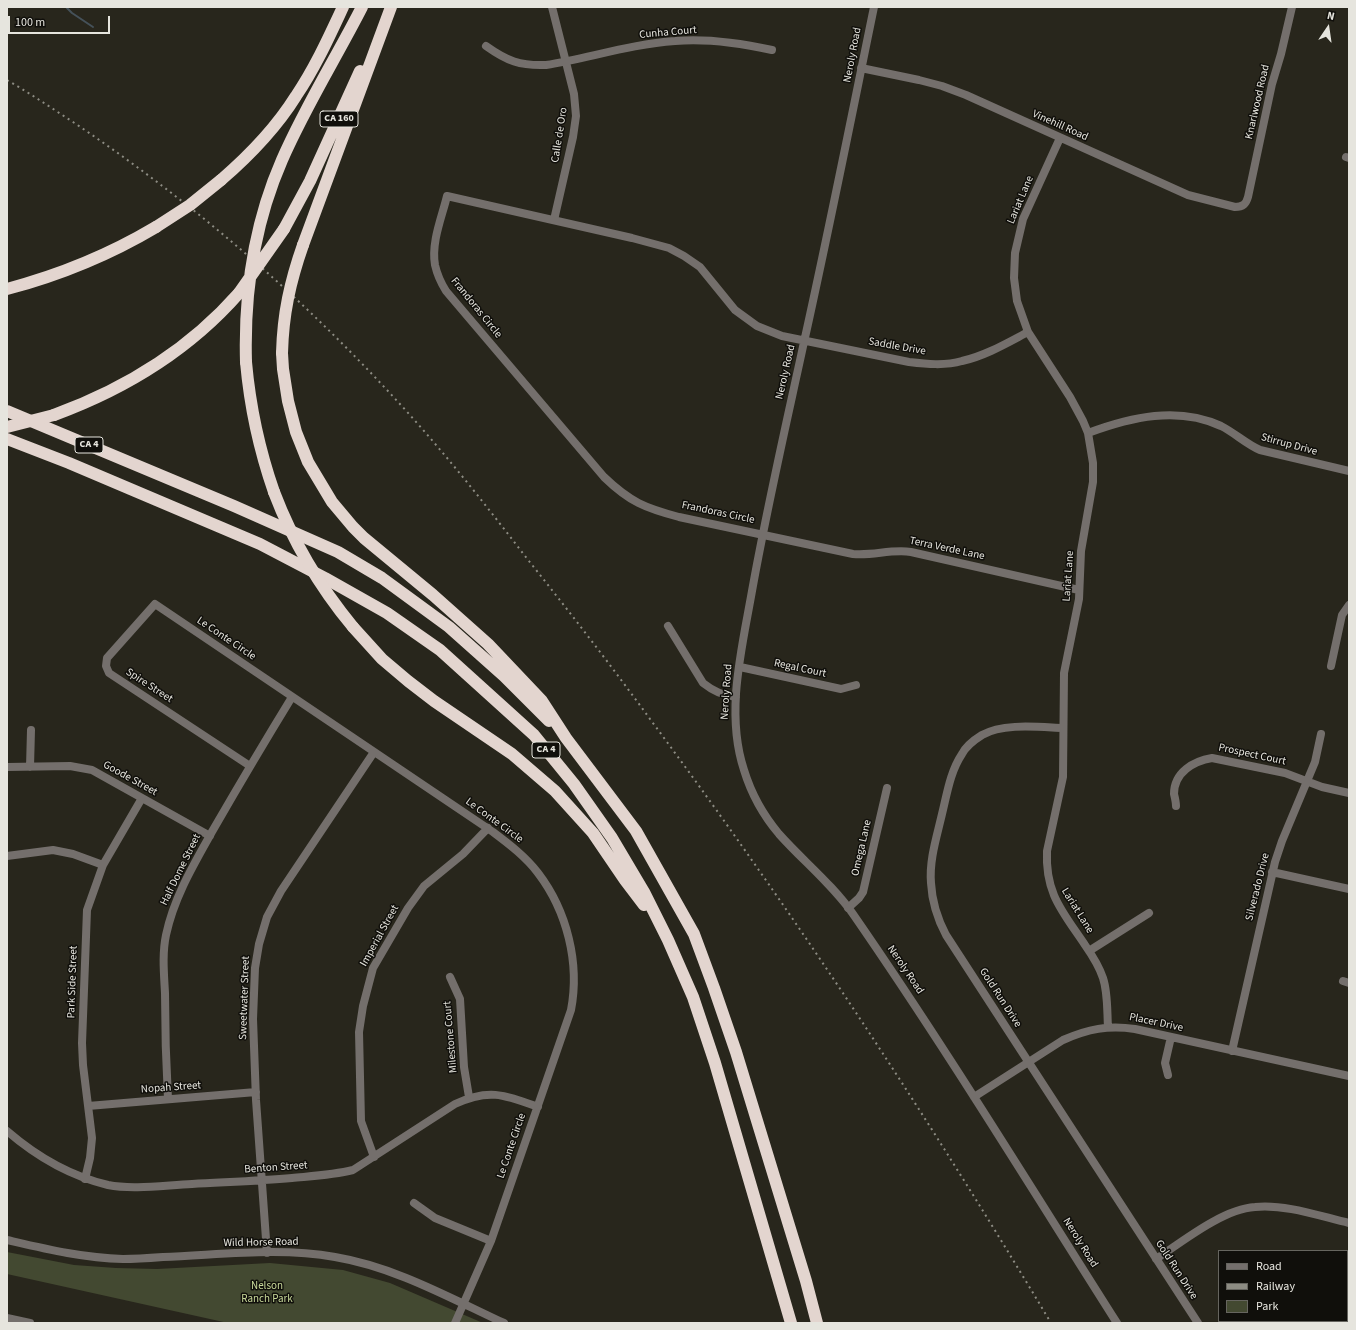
<!DOCTYPE html>
<style>
body{margin:0}
#map{position:relative;width:1356px;height:1330px;overflow:hidden;background:#28261c;font-family:"Source Sans 3",sans-serif}
canvas{display:block}
.frame{position:absolute;inset:0;border:8px solid #e6e5de;pointer-events:none}
.legend{position:absolute;left:1218px;top:1250px;width:130px;height:72px;box-sizing:border-box;background:#100f0b;border:1px solid #66655f;margin:0;padding:5px 7px;list-style:none;font-size:12px;color:#e6e5de}
.legend li{display:flex;align-items:center;gap:8px;height:20px}
.legend b{width:20px;border:1px solid #66655f}
.north{position:absolute;left:1308px;top:8px;width:40px;height:40px;-webkit-text-stroke:3px #100f0b;paint-order:stroke;rotate:13deg;font-size:11px;font-weight:700;line-height:16px;text-align:center;color:#e6e5de}
.north::after{content:'';display:block;margin:auto;width:14px;height:18px;background:#e6e5de;clip-path:polygon(50% 0,100% 100%,50% 72%,0 100%)}
.scale{position:absolute;left:8px;top:16px;width:102px;height:18px;box-sizing:border-box;border:2px solid #e6e5de;border-top:0;padding-left:5px;font-size:12px;line-height:14px;white-space:nowrap;color:#e6e5de;-webkit-text-stroke:3px #100f0b;paint-order:stroke}
</style>
<div id="map">
<canvas width="1356" height="1330"></canvas>
<div class="frame"></div>
<ul class="legend">
<li><b style="height:5px;background:#746f6c"></b>Road</li>
<li><b style="height:5px;background:#8d8c83"></b>Railway</li>
<li><b style="height:11px;background:#434931"></b>Park</li>
</ul>
<div class="north">N</div>
<div class="scale">100 m</div>
</div>
<script>
const c = document.querySelector('canvas').getContext('2d');
c.lineJoin = 'round';
function paint(path, color) { c.fillStyle = color; c.fill(path, 'evenodd'); }
function trace(path, color, width, dash) { c.strokeStyle = color; c.lineWidth = width; c.lineCap = dash ? 'butt' : 'round'; c.setLineDash(dash || []); c.stroke(path); }
function write(font, color, halo, rows, align = 'center') {
  c.font = font + ' "Source Sans 3",sans-serif'; c.lineWidth = 3; c.setLineDash([]); c.textBaseline = 'middle'; c.strokeStyle = halo; c.fillStyle = color; for (const [text, x, y, turn = 0] of rows) {
    c.save(); c.translate(x, y); c.rotate((+turn || 0) * Math.PI / 180); c.textAlign = isNaN(turn) ? turn : align; if (halo) c.strokeText(text, 0, 0); c.fillText(text, 0, 0); c.restore();
  }
}
const green = new Path2D(`
 M7 1252 74 1265 116 1268 157 1269 270 1263 343 1270 390 1283 483 1323H228L7 1274Z`);
const stream = new Path2D(`
 M66 7 72 13 93 27`);
const minor = new Path2D(`
 M552 7 574 94 576 116 573 137 554 220
 M874 7C851 119 829 230 804 342 786 425 767 507 752 591 742 648 725 713 744 770 751 793 763 815 779 834 803 861 832 884 853 914 945 1047 1030 1186 1117 1323
 M486 46C507 61 520 66 546 65 589 58 631 44 675 41 708 38 740 43 772 50
 M861 68 919 80 942 86 966 95 1188 195 1235 207C1243 207 1246 204 1248 197L1272 84 1281 54 1292 7
 M1060 138 1023 219 1015 253 1014 278 1017 301 1028 332 1070 397 1083 421 1088 433 1093 463V482L1081 551 1079 599 1064 673 1063 777 1047 851C1045 894 1063 912 1085 945 1092 955 1099 966 1103 978 1108 993 1107 1011 1108 1027
 M1346 157 1349 158
 M1028 332C1007 343 985 356 962 361 945 366 926 364 909 362L782 336 757 326 735 310 700 267 684 256 669 248 632 238 447 196C442 217 431 242 435 265 437 274 441 283 446 291L604 477C630 502 645 508 679 517L853 554C873 556 891 549 911 552L1079 590
 M1088 433C1131 417 1178 406 1221 426 1235 433 1246 444 1260 450L1349 471
 M668 626 703 683C713 691 723 696 736 697
 M1331 666 1342 615 1349 605
 M740 667 841 689 856 685
 M1063 728C1038 727 1003 723 982 735 974 740 966 746 962 754 950 772 947 794 942 814 937 836 929 860 931 883 932 902 937 918 946 935L1198 1323
 M250 766 109 673 106 666 107 658 155 604 493 832C509 844 526 857 538 873 567 911 580 963 571 1010L491 1241 455 1323
 M7 767 70 766 92 770 210 836
 M30 767 31 730
 M1176 806C1176 802 1175 798 1174 794 1174 772 1194 761 1212 758L1285 773 1322 787 1349 793
 M7 856 53 850 73 854 103 865
 M1272 872 1349 889
 M848 908 859 898 863 892 887 788
 M1089 951 1149 913
 M450 977 460 999 464 1067 469 1097
 M1343 981 1349 983
 M1232 1051 1275 862 1282 841 1315 762 1321 734
 M1168 1075 1165 1063 1171 1037
 M974 1097 1063 1040C1088 1029 1108 1025 1135 1029L1349 1076
 M168 1099C166 1064 165 1028 165 993 164 974 162 954 166 935 174 897 194 864 213 830 239 785 265 741 292 697
 M88 1106 256 1092
 M7 1131C36 1156 70 1176 108 1185 133 1190 166 1185 192 1184 226 1182 259 1181 292 1178 313 1176 333 1175 353 1170L455 1104C489 1088 505 1095 538 1107
 M374 1157 361 1121 359 1032 363 1006 373 968 408 908 424 886 463 854 488 828
 M85 1179 90 1158 92 1138 83 1065 82 1043 87 910 103 865 142 798
 M414 1203 435 1218 491 1241
 M7 1240C46 1249 83 1258 123 1259 137 1259 150 1258 163 1257 220 1255 279 1247 335 1257 395 1267 450 1298 504 1323
 M267 1253 256 1100 253 1019 255 968 259 944 267 917 281 891 374 752
 M1156 1259C1183 1241 1223 1209 1255 1207 1286 1204 1319 1216 1349 1223
 M7 1318 30 1323`);
const highway = new Path2D(`
 M221 180C250 155 276 128 296 96 315 68 329 37 343 7
 M284 229 310 181 360 71
 M303 245 391 7
 M7 289C60 275 109 255 156 227
 M282 353 283 369 288 401 296 432 308 462 332 502 353 527 364 538 433 595 488 644 542 701 566 738 636 831 694 934 714 988 736 1052 806 1281 817 1323
 M246 362C250 407 259 449 274 492
 M7 411 234 506 338 552 382 578 449 627 504 676 549 721
 M54 415C125 389 189 350 239 293
 M7 439 69 463 260 544 325 578 387 613 440 650 534 735 574 784 612 838 644 892 668 940 693 997 715 1063 791 1323
 M353 627 382 659 408 681 434 701 512 754 555 791 593 833 625 880 644 905`);
const rail = new Path2D(`
 M7 80C31 94 53 109 76 124 196 205 302 297 399 403 444 452 485 504 525 556 568 610 610 664 650 719 794 913 927 1115 1051 1323`);
const highwayBridge = new Path2D(`
 M156 227 190 205 221 180
 M239 293 284 229
 M282 353C283 314 290 282 303 245
 M246 362C244 293 254 224 282 160 305 107 336 58 362 7
 M7 427 54 415
 M274 492C293 542 319 586 353 627`);
const shields = [
 [339,119,38],
 [89,445,28],
 [546,750,28]
];
const shieldNames = [
 ["CA 160",339,119],
 ["CA 4",89,445],
 ["CA 4",546,750]
];
const streetNames = [
 ["Cunha Court",668,33,-5],
 ["Neroly Road",853,55,-79],
 ["Knarlwood Road",1258,102,-77],
 ["Vinehill Road",1060,126,24],
 ["Calle de Oro",560,135,-81],
 ["Lariat Lane",1021,200,-67],
 ["Frandoras Circle",476,308,51],
 ["Saddle Drive",897,347,10],
 ["Neroly Road",786,372,-77],
 ["Stirrup Drive",1289,445,15],
 ["Frandoras Circle",718,513,12],
 ["Terra Verde Lane",947,549,12],
 ["Lariat Lane",1069,576,-86],
 ["Le Conte Circle",226,639,34],
 ["Regal Court",800,669,12],
 ["Spire Street",149,686,33],
 ["Neroly Road",727,692,-86],
 ["Prospect Court",1252,755,12],
 ["Goode Street",130,779,29],
 ["Le Conte Circle",494,821,36],
 ["Omega Lane",862,848,-77],
 ["Half Dome Street",181,870,-64],
 ["Silverado Drive",1258,887,-76],
 ["Lariat Lane",1077,911,58],
 ["Imperial Street",380,936,-61],
 ["Neroly Road",905,970,56],
 ["Park Side Street",73,982,-88],
 ["Sweetwater Street",245,998,-88],
 ["Gold Run Drive",1000,998,57],
 ["Placer Drive",1156,1023,12],
 ["Milestone Court",451,1037,-95],
 ["Nopah Street",171,1088,-4],
 ["Le Conte Circle",512,1146,-71],
 ["Benton Street",276,1168,-4],
 ["Wild Horse Road",261,1243,-1],
 ["Neroly Road",1080,1243,58],
 ["Gold Run Drive",1176,1270,57]
];
const parkNames = [
 ["Nelson",267,1287],
 ["Ranch Park",267,1300]
];
paint(green, '#434931');
trace(stream, '#455159', 2);
trace(minor, '#746f6c', 8);
trace(highway, '#e3d5cf', 12);
trace(rail, '#8d8c83', 2, [2, 4]);
trace(highwayBridge, '#e3d5cf', 12);
for (const [x, y, w] of shields) { const box = new Path2D(); box.roundRect(x - w / 2, y - 8, w, 16, 3); c.fillStyle = '#100f0b'; c.fill(box); trace(box, '#e6e5de', 1); }
write('bold 10px', '#e6e5de', null, shieldNames);
write('11px', '#e6e5de', '#100f0b', streetNames);
write('11px', '#c8d89a', '#100f0b', parkNames);
</script>
